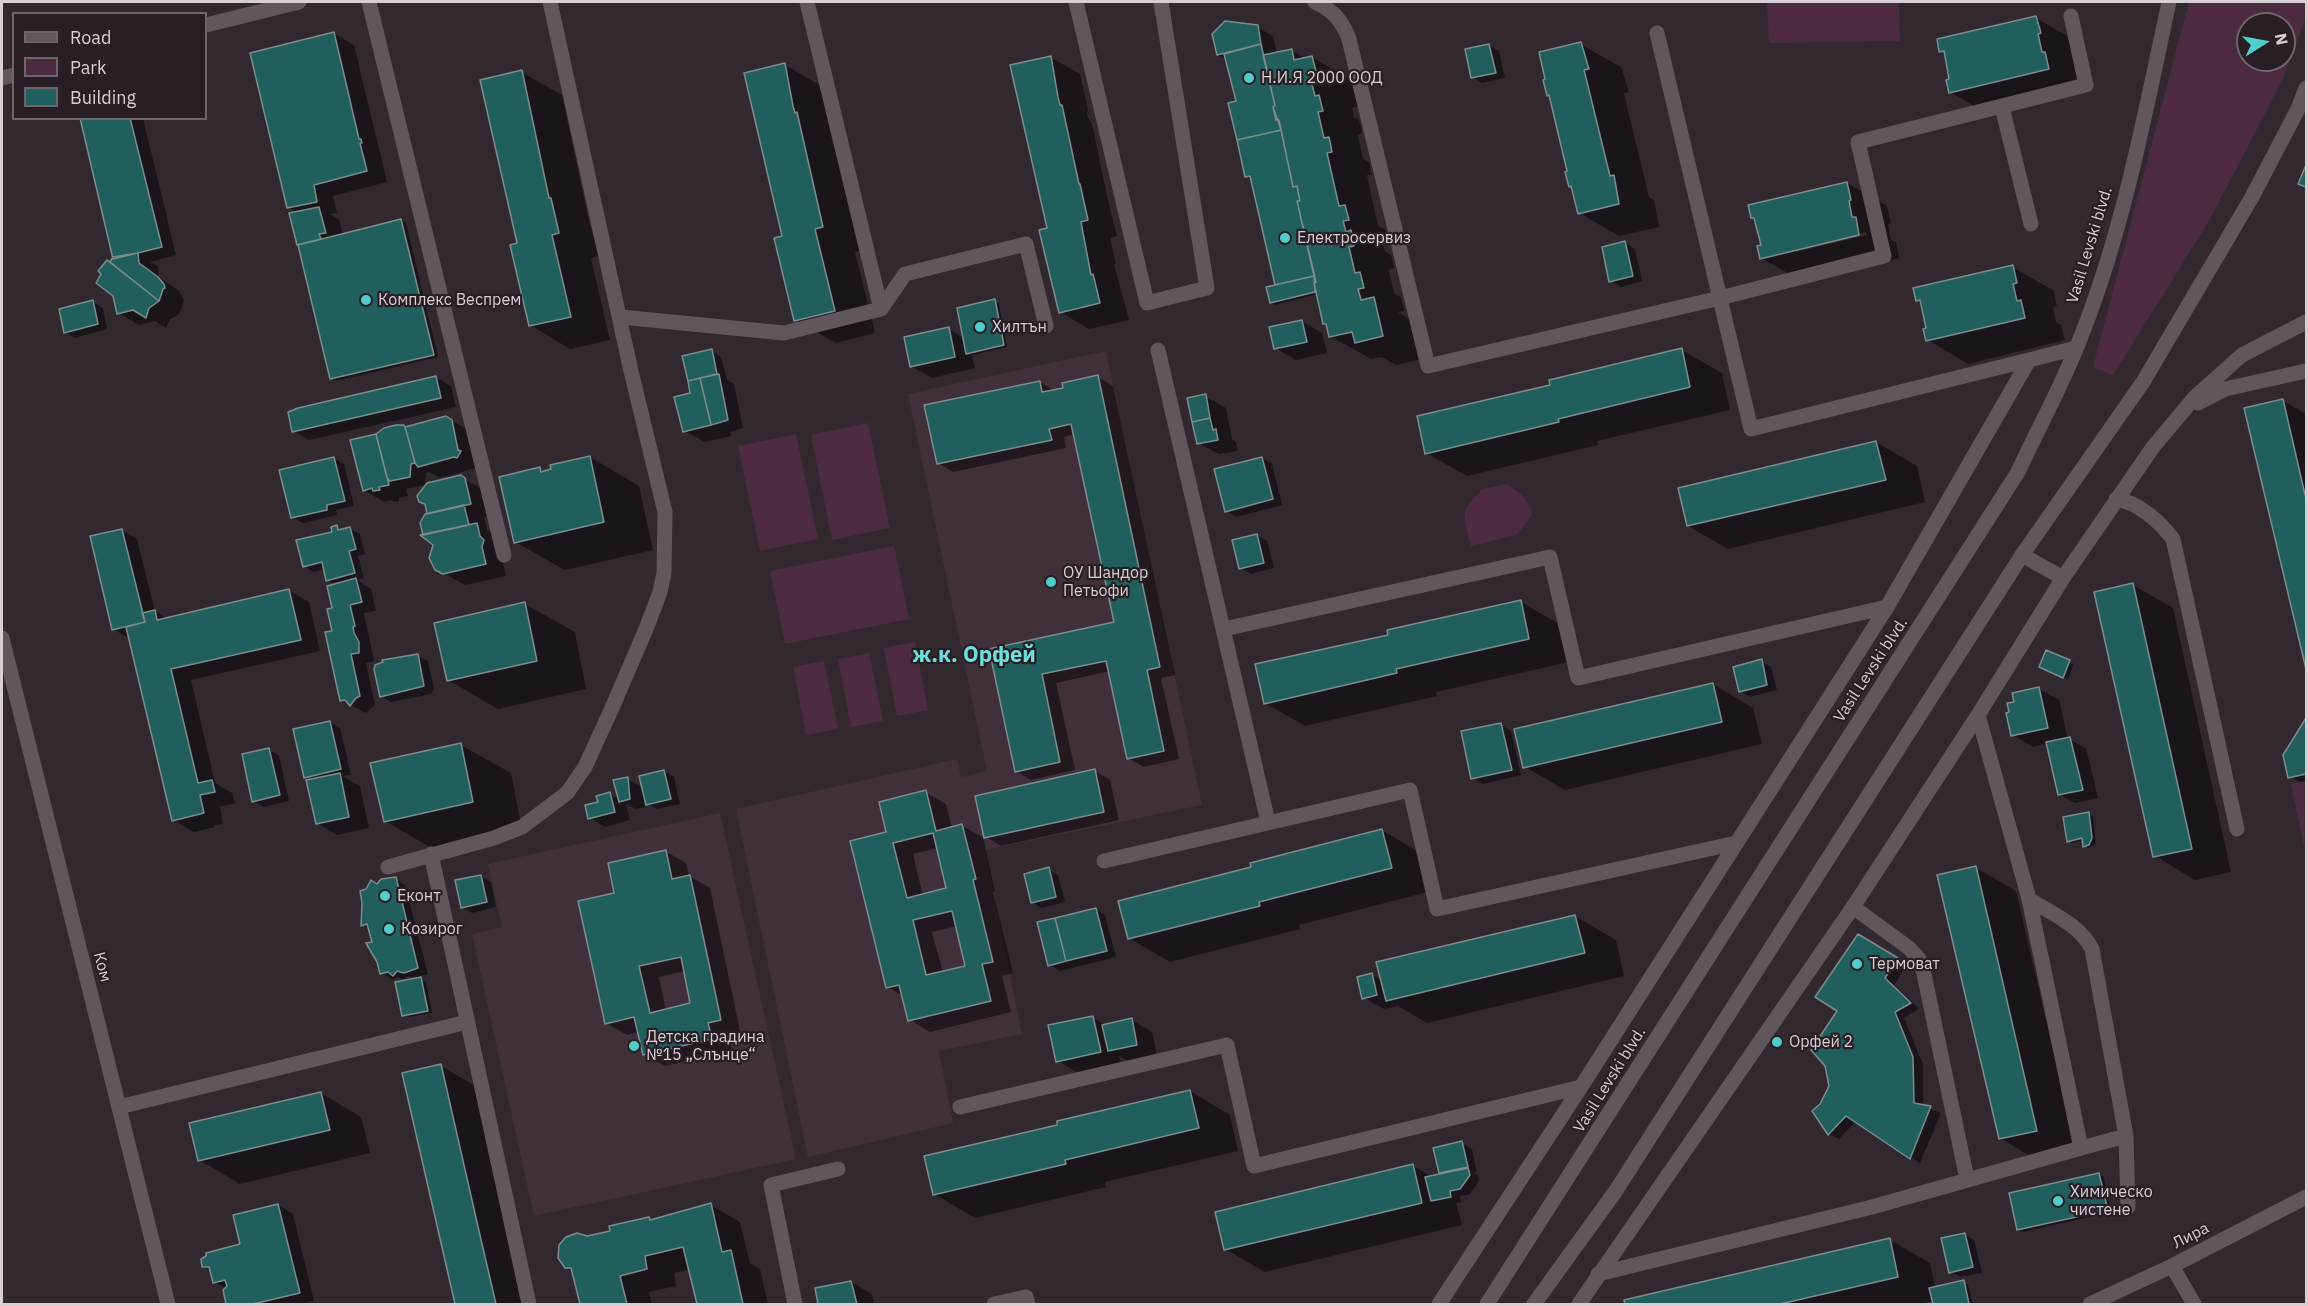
<!DOCTYPE html>
<meta charset="utf-8">
<style>
body{margin:0}
#map{position:relative;width:2308px;height:1306px;overflow:hidden;background:#32292e;font-family:"IBM Plex Sans",sans-serif}
canvas{display:block}
.frame{position:absolute;inset:0;border:3px solid #d6cfd3;pointer-events:none}
.legend{position:absolute;left:12px;top:12px;width:195px;height:108px;box-sizing:border-box;background:#281f24;border:2px solid #6e656a;margin:0;padding:8px 10px;list-style:none;font-size:18px;color:#d6cfd3}
.legend li{display:flex;align-items:center;gap:12px;height:30px}
.legend b{width:30px;border:2px solid #6e656a}
.north{position:absolute;left:2236px;top:12px;width:60px;height:60px;box-sizing:border-box;background:#281f24;border:2px solid #6e656a;border-radius:50%;rotate:79deg;font-size:16px;font-weight:700;line-height:24px;text-align:center;color:#d6cfd3}
.north::after{content:'';display:block;margin:auto;width:21px;height:27px;background:#52cdcd;clip-path:polygon(50% 0,100% 100%,50% 72%,0 100%)}
</style>
<div id="map">
<canvas width="2308" height="1306"></canvas>
<div class="frame"></div>
<ul class="legend">
<li><b style="height:8px;background:#61565c"></b>Road</li>
<li><b style="height:16px;background:#4c2b3f"></b>Park</li>
<li><b style="height:16px;background:#215f5f"></b>Building</li>
</ul>
<div class="north">N</div>
</div>
<script>
const c = document.querySelector('canvas').getContext('2d');
c.lineJoin = 'round';
function paint(path, color) { c.fillStyle = color; c.fill(path, 'evenodd'); }
function trace(path, color, width, dash) { c.strokeStyle = color; c.lineWidth = width; c.lineCap = dash ? 'butt' : 'round'; c.setLineDash(dash || []); c.stroke(path); }
function write(font, color, halo, rows, align = 'center') {
  c.font = font + ' "IBM Plex Sans",sans-serif'; c.lineWidth = 4.5; c.setLineDash([]); c.textBaseline = 'middle'; c.strokeStyle = halo; c.fillStyle = color; for (const [text, x, y, turn = 0] of rows) {
    c.save(); c.translate(x, y); c.rotate((+turn || 0) * Math.PI / 180); c.textAlign = isNaN(turn) ? turn : align; if (halo) c.strokeText(text, 0, 0); c.fillText(text, 0, 0); c.restore();
  }
}
const built = new Path2D(`
 M1106 351 1202 805 985 850 1022 1034 939 1051 953 1123 808 1157 736 809 957 759 961 777 987 771 908 394Z
 M720 813 796 1159 534 1216 472 934 502 927 488 864Z`);
const green = new Path2D(`
 M1767 2H1899L1900 41 1769 43Z
 M2189 2H2306V17L2282 81 2209 221 2113 375 2093 367ZM2248 24H2284V60H2248Z
 M868 423 890 528 832 540 811 435Z
 M796 434 818 539 760 551 738 446Z
 M1507 484C1520 493 1528 498 1532 514L1517 535 1471 546 1465 524V509L1482 489Z
 M894 546 909 619 785 644 770 571Z
 M915 642 928 710 897 716 884 648Z
 M869 653 883 721 851 727 838 659Z
 M824 661 838 729 806 735 793 667Z
 M2306 781V856L2291 784Z`);
const shadow = new Path2D(`
 M2036 18 2076 41 2089 92 1990 115 1950 92 1951 81 1946 54 1941 51Z
 M1257 27 1273 36 1277 54 1291 50 1306 59 1312 57 1353 81 1359 106 1352 108 1354 117 1359 120 1361 127 1362 133 1358 135 1363 159 1369 162 1372 175H1367L1378 226 1385 229 1388 243 1383 244 1385 251 1391 255 1393 262 1394 268 1389 270 1394 293 1401 297 1404 311 1398 312 1414 322 1423 359 1396 365 1382 357 1371 359 1330 336 1328 325 1324 323 1318 294 1275 305 1271 302 1277 286 1253 180 1246 176 1238 102 1227 59 1218 55ZM1288 127V129L1243 140 1242 137Z
 M333 33 354 45 387 182 333 196 337 213 330 214 339 220 343 235 401 220 406 223 438 357 336 381 331 378 298 244V213L288 207Z
 M1580 44 1621 67 1629 92 1624 93 1627 106 1649 197 1654 200 1659 227 1619 236 1579 213 1573 188 1570 186 1569 172 1551 96 1548 95Z
 M1489 45 1499 51 1505 78 1482 83 1472 77Z
 M1050 57 1080 74 1088 109 1087 115 1092 124 1108 201 1117 236 1110 238 1116 264H1114L1129 320 1089 329 1060 312 1049 230Z
 M785 65 825 88 863 250 855 252 875 333 836 343 795 320 784 238Z
 M521 72 562 95 589 221 599 256 591 258 610 340 570 349 530 325 519 244Z
 M81 118H143L176 255 150 262 158 266 159 277 179 291 184 300 181 310 177 316 170 319 166 328 155 321 139 325 119 313 110 264 115 260Z
 M1847 183 1887 206 1891 223 1888 224 1891 240 1896 242 1899 258 1802 281 1761 258ZM1866 232 1867 235 1796 252V249Z
 M1625 243 1635 249 1642 281 1621 287 1611 281Z
 M2012 267 2053 290 2057 306 2053 307 2056 322 2061 325 2065 340 1968 364 1928 340V329L1921 301 1918 300Z
 M995 301 999 304 1007 347 972 355 975 368 932 378 911 366 949 329 964 338Z
 M93 302 103 308 107 329 75 338 65 332Z
 M1302 321 1322 333 1327 353 1296 360 1275 348Z
 M1682 350 1722 373 1730 410 1597 441 1598 445 1467 476 1426 453 1552 386Z
 M711 351 721 357 727 380 734 384 743 428 730 432 731 436 705 442 684 431 692 394Z
 M436 377 451 386 456 407 309 440 294 431Z
 M1098 377 1113 386 1175 675 1161 678 1179 759 1144 767 1128 758 1110 671 1056 683 1075 770 1031 780 1016 771 990 650 1115 623 1075 434 1064 437 1066 448 953 472 938 463 1040 382 1055 391Z
 M1205 396 1226 408 1232 439 1236 442 1238 451 1219 454 1198 443Z
 M2282 400 2306 414V662L2246 409Z
 M446 417 473 433 476 468 440 478 429 472 426 473 425 484 460 477 486 491 491 515 484 517 487 530 497 536 506 576 465 585 436 569 435 544 429 515 427 485 406 489 408 496 399 498V501L395 502 391 500 384 502 364 490 375 435 404 426 407 428ZM379 442 390 484 387 485Z
 M1876 442 1917 466 1925 502 1728 549 1688 526Z
 M590 457 639 486 653 550 565 570 515 542 540 469 545 472Z
 M334 458 344 464 354 506 336 510 337 515 303 523 293 518Z
 M1262 458 1272 464 1282 505 1236 517 1226 511Z
 M337 527 343 530 350 529 360 534 365 554 358 556 364 578 357 580 371 589 376 611 364 613 374 661 366 663 375 705 366 713 341 700 334 609 336 585 327 580 325 569 314 572 304 566Z
 M122 530 137 539 155 611 168 619 288 590 309 602 320 651 191 680 215 783 232 793 235 803 220 807 223 824 214 825 215 827 194 832 173 820 129 638 113 629Z
 M1257 535 1267 541 1274 568 1251 574 1241 568Z
 M2133 585 2173 608 2231 872 2195 880 2155 856Z
 M1521 602 1561 625 1569 662 1436 692 1437 696 1305 726 1265 703 1390 636Z
 M525 604 575 632 586 689 498 709 448 680Z
 M2047 652 2074 664 2068 679 2045 669Z
 M418 656 428 661 434 689 431 694 391 702 381 696Z
 M1761 661 1771 667 1777 690 1750 697 1740 691Z
 M1713 684 1753 708 1762 744 1565 790 1525 767Z
 M2038 688 2059 700 2068 739 2086 748 2098 798 2075 803 2059 794 2048 743 2033 747 2013 735 2011 713 2016 703Z
 M2306 720V781L2300 782 2290 777 2285 755Z
 M330 722 340 728 351 775 342 776 360 786 369 828 337 835 317 823 311 781 305 777Z
 M1501 725 1511 731 1521 775 1483 784 1473 778Z
 M461 745 511 773 522 830 435 850 385 821Z
 M269 750 279 756 289 801 264 807 254 801Z
 M664 771 674 777 680 804 657 809 644 802 645 807 636 809 626 804 630 820 605 827 590 818 600 803 610 794 620 800 627 779 643 788Z
 M1095 771 1110 780 1119 820 1001 846 986 837Z
 M925 792 946 804 952 828 962 826 983 837 995 891 993 892 1013 973 1002 976 1011 1012 930 1032 910 1020 903 996 888 987V833ZM938 848 948 890 923 896 913 854ZM957 926 967 967 943 973 932 932Z
 M2088 814 2093 816 2096 844 2089 848 2084 846 2083 840 2073 843 2068 841Z
 M1382 830 1422 854 1432 891 1299 925 1300 929 1170 962 1129 938 1253 868Z
 M665 851 686 863 689 876 710 888 740 1031 728 1034 732 1050 665 1066 644 1055 639 1032 627 1035 606 1023ZM685 971 692 1005 666 1010 659 977Z
 M1975 867 2016 891 2077 1153 2040 1162 2000 1138Z
 M1048 869 1058 875 1065 902 1042 908 1032 902Z
 M481 876 491 882 496 907 472 913 462 907Z
 M395 879 405 885 428 974 418 977 426 982 432 1013 408 1017 403 1015 419 979 407 976 404 980 398 977 392 979 382 973 370 929 363 925 378 885Z
 M1095 909 1105 915 1116 957 1060 971 1050 965Z
 M1575 916 1616 940 1624 976 1427 1023 1398 1006 1384 1009 1364 998 1371 974 1382 981Z
 M1858 936 1907 965 1894 985 1919 1009 1904 1018 1923 1064V1106L1941 1113 1920 1163 1856 1121 1839 1139 1829 1134 1821 1105 1830 1086 1839 1011Z
 M1092 1017 1107 1026 1132 1020 1152 1032 1157 1056 1130 1062 1119 1056 1121 1064 1078 1073 1058 1061Z
 M441 1066 481 1089 530 1304H456L404 1074Z
 M1190 1091 1230 1115 1238 1151 1105 1182 1106 1187 975 1218 934 1194 1059 1126Z
 M321 1093 361 1117 370 1153 240 1184 199 1160Z
 M1462 1143 1472 1149 1477 1172 1473 1173 1478 1175 1479 1181 1470 1194 1460 1196 1461 1202 1456 1203 1462 1225 1265 1272 1225 1249 1413 1166 1432 1177 1441 1175 1434 1149Z
 M2099 1174 2104 1177 2111 1212 2023 1232 2018 1229Z
 M278 1205 293 1214 314 1301 300 1304H228L224 1291 226 1288 214 1282 211 1270 204 1266 242 1245Z
 M711 1205 740 1222 750 1263 760 1269 768 1304H698L690 1269 674 1273 676 1286 649 1292 652 1304H581L573 1271 563 1264 587 1238 611 1232 649 1219 653 1221Z
 M1964 1234 1974 1240 1982 1273 1960 1277 1950 1272Z
 M1890 1240 1930 1263 1935 1288 1964 1282 1968 1285 1973 1304H1934V1301L1918 1304H1626L1625 1301Z
 M851 1282 872 1294 874 1304H820L816 1290Z`);
const building = new Path2D(`
 M2036 16 2041 33 2038 34 2042 52H2045L2049 69 1949 93 1946 80 1949 79 1944 51 1939 52 1937 39Z
 M1225 21 1258 25 1261 44 1217 55 1212 34Z
 M334 32 359 139H361L362 143H360L367 171 314 185 317 202 287 208 250 53Z
 M1581 42 1589 69 1584 70 1587 82 1610 176 1614 175 1619 204 1578 214 1571 186 1569 187 1565 172 1567 171 1549 95 1547 96 1543 80 1545 79 1539 52Z
 M1261 44 1275 106 1273 107 1281 130 1237 140 1228 103 1236 101 1224 54Z
 M1489 44 1496 73 1471 78 1465 49Z
 M1292 49 1294 60 1312 56 1319 83 1312 85 1315 96 1319 95 1323 111 1318 112 1324 138 1329 137 1332 152 1327 153 1339 206 1345 205 1349 220 1343 221 1346 232 1351 230 1353 238 1354 246 1349 247 1355 273 1360 272 1364 288 1358 289 1361 300 1374 297 1383 336 1355 343 1352 332 1329 337 1326 324H1323L1314 283 1316 282 1297 201H1300L1297 186 1293 187 1279 120H1276L1273 107 1275 106 1263 55Z
 M1051 56 1058 97 1060 105H1062L1079 184H1080L1088 220 1081 222 1091 275 1093 274 1100 303 1059 313 1039 230 1047 228 1010 65Z
 M785 63 793 106 795 113 797 112 823 227 815 229 835 311 794 321 774 238 782 236 744 73Z
 M522 70 549 198H551L559 233 552 235 571 317 529 326 510 245 517 243 480 80Z
 M80 118H130L162 247 113 259Z
 M1281 130 1293 187 1297 186 1300 201H1297L1314 276 1275 285 1250 176 1245 177 1237 140Z
 M2306 165V187L2298 184Z
 M1847 182 1851 200 1849 201 1852 217H1856L1859 235 1760 259 1757 246 1761 245 1754 218H1751L1748 205Z
 M319 207 326 233 319 234 321 239 297 245 289 213Z
 M401 219 434 355 330 379 298 245Z
 M1625 241 1633 276 1609 282 1602 247Z
 M138 253 139 263 158 277 164 284 165 288 163 289 159 301 110 262 113 257Z
 M107 260 159 301 149 308 146 318 133 310 117 314 113 296 96 283 101 274 98 271Z
 M2013 265 2017 283 2013 284 2017 301 2021 300 2025 318 1926 341 1923 329 1926 328 1920 300 1916 301 1913 288Z
 M1314 276 1315 292 1270 303 1266 287Z
 M995 299 1004 345 966 354 957 308Z
 M93 300 98 324 64 333 59 309Z
 M1302 320 1307 342 1274 349 1269 327Z
 M949 327 955 357 910 367 904 337Z
 M1682 348 1690 387 1558 419 1559 422 1425 454 1417 416 1550 385 1549 380Z
 M712 349 717 374 688 381 682 356Z
 M719 374 728 420 711 425 700 378Z
 M1098 375 1160 667 1147 670 1164 751 1127 759 1106 661 1042 674 1060 762 1015 772 989 649 1114 622 1071 424 1049 429 1052 440 937 464 924 405 1040 381 1042 392 1063 388 1062 383Z
 M436 376 441 398 292 432 288 412 298 408Z
 M700 378 711 425 683 432 674 397 690 393 688 381Z
 M1206 394 1210 418 1192 422 1187 398Z
 M2283 399 2306 499V669L2244 408Z
 M446 416 452 420 458 450 461 451 457 458 454 457 418 467 415 463 405 427Z
 M1210 418 1213 430 1216 429 1218 440 1197 444 1192 422Z
 M396 425H404L405 427 415 463 411 464 410 477 390 481 387 478 376 434 384 428Z
 M376 434 389 485 379 487 380 490 373 491 372 488 363 491 350 440Z
 M1876 441 1886 480 1687 526 1678 488Z
 M590 456 604 522 514 543 499 477 540 467 541 472 551 469 550 465Z
 M334 457 345 501 327 505V510L291 518 279 470Z
 M1262 457 1273 499 1225 512 1214 469Z
 M461 475 465 478 471 504 427 514 425 504 419 502 417 496 427 483Z
 M464 505 469 525 423 535 420 523 425 514Z
 M477 523 480 536 484 540 482 547 486 564 443 574 435 570 429 558 433 545 420 535Z
 M337 525 338 530 350 527 356 549 349 551 355 573 326 581 322 562 303 567 296 540 332 532 331 527Z
 M122 529 145 622 112 630 90 536Z
 M1257 534 1264 563 1239 569 1232 540Z
 M356 578 362 602 350 605 355 626 353 627 354 633 359 642V653L351 654 360 696 356 698 350 706 345 700 340 701 325 632 332 631 327 609 332 608 327 586Z
 M2133 583 2192 849 2153 857 2094 592Z
 M289 589 301 640 171 669 198 783 212 780 215 792 200 795 204 813 172 821 126 627 145 622 142 613 155 610 157 620Z
 M1521 600 1529 639 1396 669 1397 673 1264 704 1255 664 1388 635 1387 630Z
 M525 602 537 661 447 681 434 623Z
 M2046 650 2070 660 2063 678 2039 667Z
 M418 654 424 686 380 697 374 669 375 665 383 662 382 660Z
 M1762 659 1767 685 1739 692 1733 667Z
 M1713 683 1722 722 1523 768 1514 729Z
 M2039 687 2048 728 2011 736 2006 713 2009 712 2007 703 2014 702 2012 693Z
 M2306 718V774L2288 778 2283 755Z
 M330 721 341 769 304 778 293 729Z
 M1501 723 1512 770 1471 779 1461 731Z
 M2070 737 2083 790 2058 795 2046 742Z
 M461 743 473 802 384 822 370 763Z
 M269 748 280 795 252 802 242 754Z
 M1095 769 1104 812 984 838 975 796Z
 M664 770 671 799 646 805 639 776Z
 M340 773 349 817 316 824 306 780Z
 M628 777 630 799 619 802 613 780Z
 M926 790 936 831 962 824 976 879 973 880 993 962 982 964 991 1001 908 1021 899 985 886 988 850 841 886 832 879 802ZM933 833 946 888 907 898 893 843ZM952 911 965 966 926 975 913 920Z
 M610 792 615 812 588 819 585 805 598 802 596 796Z
 M2089 812 2092 838 2089 845 2083 847 2082 838 2067 842 2063 817Z
 M1382 829 1392 868 1259 902 1260 906 1128 939 1118 901 1251 867 1250 863Z
 M666 850 672 879 690 875 721 1020 708 1023 712 1039 643 1055 634 1017 605 1024 578 901 614 893 608 863ZM681 957 690 1003 650 1013 639 966Z
 M1976 866 2037 1131 1999 1139 1937 875Z
 M1049 867 1056 897 1031 903 1024 874Z
 M481 875 487 902 461 908 455 880Z
 M396 877 418 968 404 973 397 971 393 976 388 972 380 974 377 962 366 943 372 942 367 924 361 926 362 903 360 891 366 889 371 880 377 884 381 879Z
 M1096 908 1107 951 1066 961 1055 918Z
 M1575 915 1585 953 1386 1001 1376 962Z
 M1055 918 1066 961 1048 966 1037 922Z
 M1858 934 1898 958 1885 978 1911 1003 1895 1012 1913 1057 1914 1103 1931 1106 1910 1159 1846 1116 1828 1135 1812 1111 1820 1104 1829 1086 1825 1066 1811 1050 1837 1011 1815 997Z
 M1372 973 1377 995 1362 999 1357 977Z
 M421 977 428 1011 402 1016 395 982Z
 M1093 1016 1101 1052 1056 1062 1048 1025Z
 M1132 1018 1137 1045 1108 1051 1102 1025Z
 M441 1064 479 1231 496 1304H455L402 1073Z
 M1190 1090 1199 1128 1065 1160 1066 1164 933 1195 924 1156 1057 1125V1121Z
 M321 1092 330 1130 198 1161 189 1123Z
 M1462 1141 1468 1167 1439 1173 1433 1148Z
 M1413 1164 1422 1203 1224 1250 1215 1212Z
 M1468 1168 1470 1175 1460 1189 1450 1191 1451 1197 1431 1201 1425 1177Z
 M2099 1173 2108 1210 2017 1230 2009 1193Z
 M711 1203 722 1252 731 1250 743 1304H697L683 1247 645 1256 647 1269 620 1276 627 1304H580L571 1268H565L558 1258 559 1245 566 1237 577 1233 587 1236 610 1231 609 1226 649 1217 650 1220Z
 M278 1204 300 1293 253 1304H226L223 1290 227 1286 225 1280 213 1283 209 1267H202L201 1259 206 1256V1253L240 1244 233 1215Z
 M1965 1233 1973 1267 1949 1273 1941 1238Z
 M1890 1238 1898 1277 1780 1304H1625L1624 1300Z
 M1964 1280 1969 1304H1933L1929 1288Z
 M851 1281 857 1304H818L815 1288Z`);
const minor = new Path2D(`
 M369 2 504 555
 M807 2 881 309
 M1076 2 1147 303 1207 288 1161 2
 M1315 2C1332 9 1343 22 1349 39L1428 366 1720 298 1884 256 1858 142 2086 85 2071 16
 M206 25 299 2
 M1657 33 1751 429 2029 360
 M2 78 14 75
 M2002 107 2031 224
 M621 317 784 333 881 309 905 274 1026 244 1046 326
 M1158 350 1268 822
 M2198 403 2225 389 2306 371
 M2116 499C2138 502 2160 522 2173 539L2237 829
 M2022 555 2063 578
 M1224 629 1550 557 1578 678 1887 607
 M1978 715 2029 899 2081 1148 2126 1136
 M431 854 529 1304
 M1104 861 1410 790 1437 909 1736 843
 M388 867 494 838 522 827 567 793 585 767 612 708 646 629 660 592 664 573 665 512 631 371 550 2
 M2029 899C2052 914 2079 924 2092 949L2126 1136 2128 1207
 M1853 907 1909 948 1919 959 1924 974 1967 1179
 M119 1107 467 1022
 M960 1107 1227 1045 1254 1166 1581 1087
 M2172 1266 2194 1304
 M1598 1274 1872 1207 2081 1148
 M795 1304 771 1185 838 1169
 M994 1304 1026 1297 1028 1304
 M1439 1304 1581 1087 1887 607 2029 360 2076 348
 M1579 1304 1853 907 1978 715 2063 578 2153 447 2195 397 2242 355 2306 322
 M2090 1304 2172 1266 2306 1197`);
const tertiary = new Path2D(`
 M2 638 168 1304`);
const secondary = new Path2D(`
 M1487 1304 2018 472C2037 431 2059 391 2076 349 2122 238 2144 118 2169 2
 M1534 1304 1615 1192 2022 555 2143 382 2252 197 2298 109 2306 88`);
const markers = [
 [1249,78,6,"#52cdcd"],
 [1285,238,6,"#52cdcd"],
 [366,300,6,"#52cdcd"],
 [980,327,6,"#52cdcd"],
 [1051,582,6,"#52cdcd"],
 [385,896,6,"#52cdcd"],
 [389,929,6,"#52cdcd"],
 [1857,964,6,"#52cdcd"],
 [1777,1042,6,"#52cdcd"],
 [634,1046,6,"#52cdcd"],
 [2058,1201,6,"#52cdcd"]
];
const poiNames = [
 ["Н.И.Я 2000 ООД",1261,78],
 ["Електросервиз",1297,238],
 ["Комплекс Веспрем",378,300],
 ["Хилтън",992,327],
 ["ОУ Шандор",1063,573],
 ["Петьофи",1063,591],
 ["Еконт",397,896],
 ["Козирог",401,929],
 ["Термоват",1869,964],
 ["Детска градина",646,1037],
 ["№15 „Слънце“",646,1055],
 ["Орфей 2",1789,1042],
 ["Химическо",2070,1192],
 ["чистене",2070,1210]
];
const streetNames = [
 ["Vasil Levski blvd.",2090,245,-73],
 ["Vasil Levski blvd.",1871,670,-57],
 ["Ком",102,967,76],
 ["Vasil Levski blvd.",1610,1080,-58],
 ["Лира",2191,1236,-27]
];
const districtNames = [
 ["ж.к. Орфей",974,656]
];
paint(built, '#403039');
paint(green, '#4c2b3f');
paint(shadow, '#0007');
paint(building, '#215f5f');
trace(building, '#7d8c8b', 1.5);
trace(minor, '#61565c', 15);
trace(tertiary, '#61565c', 15);
trace(secondary, '#61565c', 15);
for (const [x, y, r, color] of markers) { const dot = new Path2D(); dot.arc(x, y, r, 0, 2 * Math.PI); c.fillStyle = color; c.fill(dot); trace(dot, '#281f24', 2); }
write('16px', '#d6cfd3', '#281f24', poiNames, 'left');
write('16px', '#d6cfd3', '#281f24', streetNames);
write('bold 22px', '#71dddd', '#281f24', districtNames);
</script>
